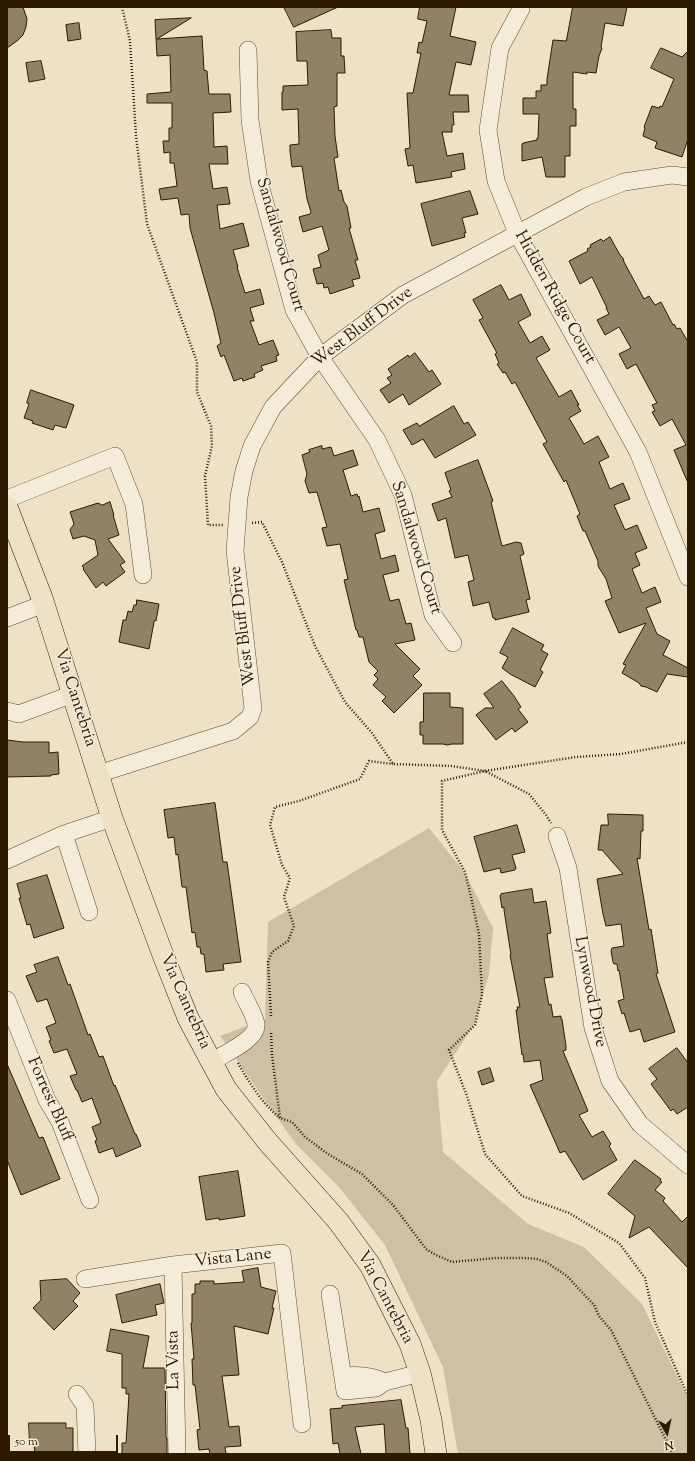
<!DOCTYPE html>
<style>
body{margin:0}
#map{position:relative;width:695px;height:1461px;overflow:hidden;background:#ede2c5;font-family:"Sorts Mill Goudy",serif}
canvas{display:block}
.frame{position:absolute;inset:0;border:8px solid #2e1902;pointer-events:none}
.north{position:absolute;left:647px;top:1413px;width:40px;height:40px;-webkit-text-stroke:3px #f3ecd9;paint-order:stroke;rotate:171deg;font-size:11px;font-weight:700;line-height:16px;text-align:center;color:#2e1902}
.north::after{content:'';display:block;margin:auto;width:14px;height:18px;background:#2e1902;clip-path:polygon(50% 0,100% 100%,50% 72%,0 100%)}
.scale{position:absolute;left:8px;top:1435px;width:110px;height:18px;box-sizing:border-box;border:2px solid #2e1902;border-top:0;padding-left:5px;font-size:12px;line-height:14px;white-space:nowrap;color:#2e1902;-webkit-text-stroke:3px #f3ecd9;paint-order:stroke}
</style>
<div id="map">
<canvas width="695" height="1461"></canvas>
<div class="frame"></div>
<div class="north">N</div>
<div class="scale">50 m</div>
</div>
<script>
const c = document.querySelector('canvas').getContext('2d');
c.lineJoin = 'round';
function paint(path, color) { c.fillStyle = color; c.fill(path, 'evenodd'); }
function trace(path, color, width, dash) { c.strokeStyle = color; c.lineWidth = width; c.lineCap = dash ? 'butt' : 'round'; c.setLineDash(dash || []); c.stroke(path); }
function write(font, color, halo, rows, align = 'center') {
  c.font = font + ' "Sorts Mill Goudy",serif'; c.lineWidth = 3; c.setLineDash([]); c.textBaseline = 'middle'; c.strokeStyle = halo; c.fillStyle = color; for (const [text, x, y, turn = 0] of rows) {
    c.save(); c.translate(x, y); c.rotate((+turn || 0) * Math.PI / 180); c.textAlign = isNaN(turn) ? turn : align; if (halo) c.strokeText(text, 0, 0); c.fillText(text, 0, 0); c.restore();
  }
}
const green = new Path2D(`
 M429 828 465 873 493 928 489 974 474 1025 437 1081 443 1152 528 1224 584 1247 642 1304 688 1399V1454H458L443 1367 385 1245 338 1186 295 1143 220 1036 265 1019 268 922Z`);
const building = new Path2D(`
 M7 7H23L27 19 26 27 23 35 17 41 7 48Z
 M284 7H338L294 27Z
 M420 7H456L450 36 476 42 471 65 456 62 449 95H468L469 112H453L454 125H452V132H442L447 156 463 153 465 169 451 172 452 177 416 183 413 165 408 166 405 149 410 148 407 93H413L421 53H417L419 42 422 43 427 21 418 19Z
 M573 7H627L623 26 605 23 601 47 602 48 599 56 596 73 587 72V74L573 72V109H576V126H570V156H565V177H546L542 157 522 161V144L523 143 537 140V138H538L539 114H523V98H536V91H541V85H547V79L553 40 566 41Z
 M191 18 157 39 202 36 204 70 207 71 209 94H230L231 112 213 113 214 147 227 146 228 164H209L213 189 227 187 230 204 217 205 220 229 243 223 249 246 233 250 238 267H237L245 293 260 289 264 304 250 308 254 321H250L259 345 273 340 279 355 276 356 277 361 261 366 263 370 254 374 255 377 243 381 242 378 234 381 224 355 221 357 217 346 221 343 214 313 190 228 189 214 181 215 178 198 161 200 159 189 177 186 174 163H170V152L164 153 163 141H169V128H172V103H147V94L171 92 170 55 157 56 155 20Z
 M79 23 81 39 68 41 66 25Z
 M331 30 332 38H341V56H344L345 73H337V106L334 107 335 136 338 157 334 158 339 191 341 190 344 202 347 206 351 228H349L358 260H355L360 278 352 280 354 286 330 294 328 287 324 288 323 283 317 284 313 269 321 267 318 255 329 250 322 226 303 232 299 217 310 214 311 212 307 199 302 166 292 167 290 151V145L299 144 298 109 282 110V92H283V86L308 85 307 61H297L296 32Z
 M661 48 682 57 688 51V139L682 157 655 148 657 142 643 136 645 128 644 127 652 106 659 108 660 106 662 107 674 79 651 68Z
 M41 61 45 79 29 82 26 63Z
 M470 191 478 214 462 218 466 233H464L465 237 432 246 421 204Z
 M610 237 620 255 623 258 624 262 644 299 649 296 655 305 661 302 673 325 674 324 677 329 680 328 688 342V483L674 450 686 445 672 419 660 426 652 412 655 411 652 405 657 403 636 364 627 369 619 354 631 348 619 327 605 335 597 320 609 314 606 308H607L592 277 580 284 569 261 588 251 587 249 591 247 590 245 601 239 603 241Z
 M501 285 509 300 521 294 531 315 518 322 530 343 542 336 550 350 536 358 559 397 571 390 579 405H577L581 411 569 418 584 444 598 436 609 457 599 462 610 489 623 483 630 499 614 505 625 530 637 525 647 548 635 553 640 565 632 569 642 593 655 587 661 602 646 608 657 634 670 641 663 655 688 668V677L667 674 657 692 646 687 641 686 639 683 622 673 626 665 623 664 646 623 619 633 605 601 612 598 606 579 598 566V561L585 531H583L577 516 580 514 566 480 564 482 543 444 547 442 515 382 512 384 505 372 503 373 497 364 499 363 495 354 497 353 479 320 483 318 473 300Z
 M415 353 429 372 432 370 441 384 409 405 403 394 389 403 380 390 391 383 387 378 392 375 388 369 408 355 409 357Z
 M31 390 74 405 66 428 55 425 53 430 32 423 33 421 24 418 29 404 27 403Z
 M454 406 464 424 468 422 476 435 435 458 423 439 412 445 403 430 417 423 419 426Z
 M322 446V449L331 447 334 456 353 450 358 465 343 470 351 496 357 494 358 497 359 496 363 512 379 508 385 531 375 534 381 559 395 555 399 571 383 575 390 601 399 599 406 624 411 623 415 640 395 644 420 669 413 676 422 685 394 713 382 701 386 697 373 685 378 679 374 675 378 671 369 662 363 637H359L357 630H356L344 580 348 579 340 544 327 546 322 528 327 527 317 492 309 493 305 481 307 474 302 455 310 452 309 450Z
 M478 460 493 501 491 502 502 546 516 542 521 543 524 554 520 556 530 599 526 600 529 612 495 620V618H493L489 602 473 606 468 582 474 580 468 555 455 558 446 518 438 521 432 504 452 497 449 491 451 490 445 473Z
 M110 502 114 515H113L119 535 108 539 125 562 120 565 125 572 106 586 103 582 96 588 83 569 84 568 82 566 98 555 95 540 84 536 73 539 70 530 74 524 70 512 98 503 102 505Z
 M137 600 159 604 156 621 155 620 154 622 149 649 119 642 123 620H126L128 611 132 612 134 605H136Z
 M513 628 544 645 541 650 548 654 540 670 543 672 535 687 510 674 502 668 508 657 500 653Z
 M502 681 514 696 521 707 518 709 528 722 515 732 512 728 496 740 476 715 485 708H494L484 694Z
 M424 693H450V707L463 708V744H452L447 745 443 744H423V735H420V722H423Z
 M7 740 23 742H49V753L58 752 59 774 51 775V776L7 777Z
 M215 803 223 862H227L241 962 223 964 224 970 206 972 204 954H201L200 947H197L195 932 192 933 186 887H182L178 854 176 855 174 837 168 838 164 810Z
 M608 814 643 815V831H641L640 859 637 858 649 930 651 929 658 973 656 974 675 1032 644 1042 640 1029 630 1032 624 1013 622 1014 618 1001 624 999 619 970 618 971 617 964H614L613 962 611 951 612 948 624 946 621 924 606 926 603 914 597 879 623 874 602 850H598L601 825H608Z
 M517 825 525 852 512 855 516 868 515 870 501 873 500 868 484 872 474 837Z
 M47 875 64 928 34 938 30 924 27 925 19 898H21L17 884Z
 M532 889 534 903 546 901 551 933 547 934 553 977 544 978 549 1005 551 1004 553 1017 561 1016V1019H562L566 1046V1050L563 1051 588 1111 579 1115 592 1137 603 1131 611 1144 609 1146 617 1160 583 1180 565 1151 560 1153 530 1085 543 1080 540 1060 524 1062 523 1054 522 1055 516 1010H518L517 1007H520L510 955H511L504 910V907L502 908 500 896 501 894Z
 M58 957 68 985 70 984 88 1035 90 1034 99 1057 103 1056 114 1086 115 1085 135 1134H136L141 1146 116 1157 113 1148 99 1153 95 1141 97 1140 92 1127 101 1123 92 1098 82 1102 77 1090H76L70 1076 77 1074 67 1049 54 1053 49 1041 51 1040 46 1027 56 1023 47 999 37 1002 26 976 37 972 34 965Z
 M677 1048 688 1063V1107L677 1114 673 1109 671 1111 651 1084 657 1079 649 1069Z
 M7 1064 39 1138 43 1137 60 1179 21 1195 7 1160Z
 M490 1068 494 1081 482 1085 478 1072Z
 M635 1160 661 1179 660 1181 662 1182 655 1190 665 1198 663 1201 682 1222 688 1216V1268L649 1227 629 1238 635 1216 608 1194Z
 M238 1171 245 1216 219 1220V1218L206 1220 199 1177Z
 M258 1268 261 1287 276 1291 272 1308H274L268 1334 234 1326 239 1375 222 1376 229 1427 239 1426 241 1446 225 1447 226 1454H210L209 1449 199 1450 197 1430 200 1429 195 1385H193L192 1359H194L191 1323H192V1294H195V1284H200V1281H214V1284L244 1282 242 1271Z
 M67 1279 80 1293 73 1301 78 1306 54 1330 33 1308 41 1300 40 1281Z
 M160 1284 164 1303 155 1305 157 1315 122 1323 116 1295Z
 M111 1329 149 1336 143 1368H165L166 1438H167V1454H122V1443H126L129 1394H126V1388H122V1354L107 1351Z
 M401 1400 406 1428H408L410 1454H386L384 1424 355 1427 361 1454H340L338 1443 333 1444 330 1409 342 1408V1406Z
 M29 1423H66V1428H73V1452L35 1453 34 1445H30Z`);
const path = new Path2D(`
 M122 7 130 41 136 136 147 224 197 362V392L211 426 212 446 205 476 208 525H223
 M252 523 262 522 282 562 315 646 345 702 372 733 393 764 451 766 485 771 529 794 546 815 551 823
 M688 742 621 754 576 757 485 771 442 781V830L465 872 471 897 479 934 482 995 475 1025 449 1050 467 1096 485 1154 522 1196 569 1213 619 1243 645 1278 655 1322 688 1396
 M271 1016 268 962 272 952 288 941 294 926 284 897 290 878 282 865 270 825 275 807 299 801 360 779 369 761 393 764
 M271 1033 272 1055 280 1118 292 1122 305 1137 328 1154 362 1174 393 1205 426 1249 436 1255 452 1262 496 1258H524L537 1259 546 1262 567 1276 578 1288 594 1305 599 1316 611 1330 673 1454
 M238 1063C250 1084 262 1103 280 1118`);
const minor = new Path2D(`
 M521 9 500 48 488 130 496 181 517 233 638 452 688 577
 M248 50 250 120 259 181 294 310 320 357 377 440 403 495 433 615 453 643
 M7 499 115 456 134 504 143 575
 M7 618 44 604
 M7 711 19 714 73 694
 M98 774 233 731 250 717 253 708 235 551 239 497 244 471 252 446 273 407 320 357 403 295 586 197 624 182 672 175 688 177
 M64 834 89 912
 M557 836 568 868 593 1028 610 1081 640 1124 688 1165
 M7 860 64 834 112 818
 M7 1000 47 1100 60 1122 90 1200
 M211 1062C223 1054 258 1040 256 1024 254 1013 246 1002 242 992
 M173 1265 177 1454
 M85 1279 173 1265 282 1253 302 1424
 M330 1294 345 1391 376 1388 385 1382 420 1373
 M343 1376C359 1375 369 1375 385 1382
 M77 1394 85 1406 87 1454`);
const major = new Path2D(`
 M7 507 42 598 112 818 163 955 188 1018 226 1089 267 1141 338 1221 370 1265 410 1344 420 1373 431 1420 436 1454`);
const streetNames = [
 ["Sandalwood Court",279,245,74],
 ["Hidden Ridge Court",554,298,61],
 ["West Bluff Drive",363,328,-37],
 ["Sandalwood Court",415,548,73],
 ["West Bluff Drive",244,626,-97],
 ["Via Cantebria",74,698,72],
 ["Lynwood Drive",589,992,79],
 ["Via Cantebria",184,1002,66],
 ["Forrest Bluff",49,1100,66],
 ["Vista Lane",233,1259,-6],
 ["Via Cantebria",384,1298,62],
 ["La Vista",175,1360,-91]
];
paint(green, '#cdc0a4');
paint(building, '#918267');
trace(building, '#2e1902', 1);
trace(minor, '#5e4b33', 18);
trace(major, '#2e1902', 22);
trace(path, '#2e1902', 2.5, [1, 2]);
trace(minor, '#f3ecd9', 17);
trace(major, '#ede2c5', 21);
write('17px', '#2e1902', '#f3ecd9', streetNames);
</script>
